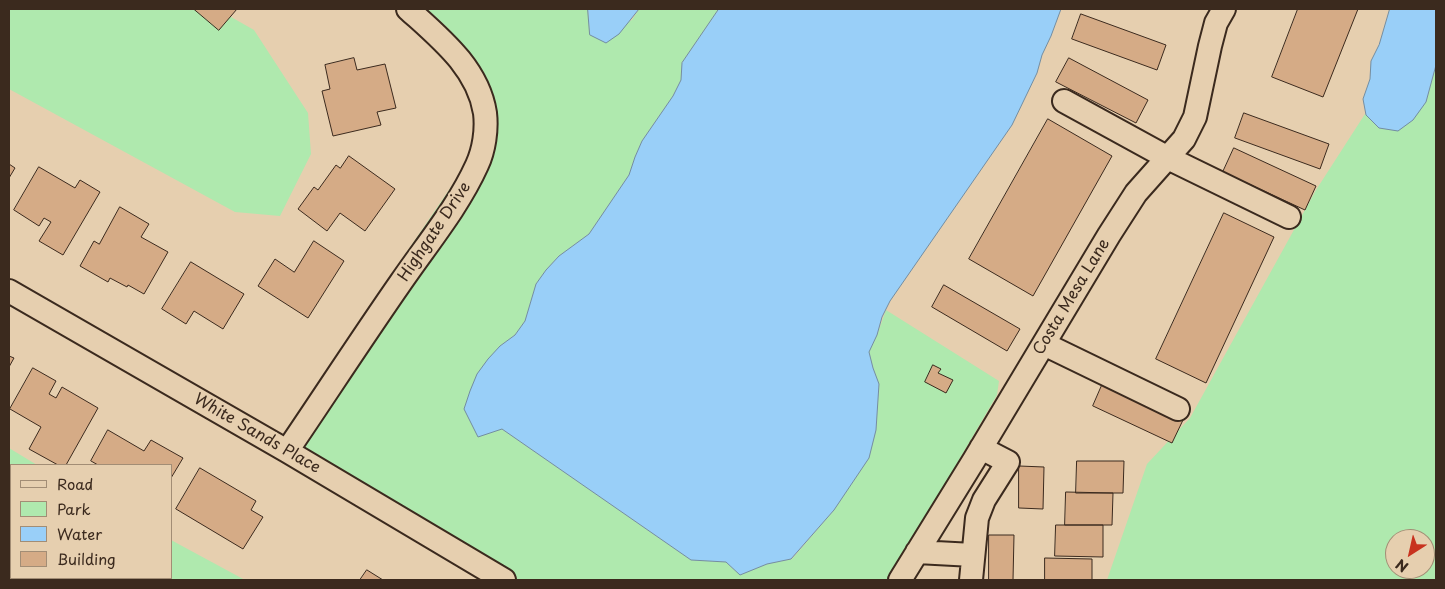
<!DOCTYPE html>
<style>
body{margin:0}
#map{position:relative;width:1445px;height:589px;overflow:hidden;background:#e6cfaf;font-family:"Playpen Sans",sans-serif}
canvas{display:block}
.frame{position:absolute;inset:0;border:10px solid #3b2a1e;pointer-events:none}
.legend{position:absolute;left:10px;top:464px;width:162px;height:115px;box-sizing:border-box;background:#e6cfaf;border:1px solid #a28d75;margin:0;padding:6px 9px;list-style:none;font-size:15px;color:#3b2a1e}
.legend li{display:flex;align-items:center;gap:10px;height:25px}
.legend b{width:25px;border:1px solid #a28d75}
.north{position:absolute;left:1385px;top:529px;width:50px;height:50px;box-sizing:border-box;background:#e6cfaf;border:1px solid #a28d75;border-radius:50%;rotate:215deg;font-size:14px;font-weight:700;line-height:20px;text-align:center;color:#3b2a1e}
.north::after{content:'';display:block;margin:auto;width:18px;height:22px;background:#c8321e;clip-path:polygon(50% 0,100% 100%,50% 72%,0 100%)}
</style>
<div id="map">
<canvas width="1445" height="589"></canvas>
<div class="frame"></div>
<ul class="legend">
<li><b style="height:6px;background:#e6cfaf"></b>Road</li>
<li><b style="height:14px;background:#afe9ae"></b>Park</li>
<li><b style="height:14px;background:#99cff8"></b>Water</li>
<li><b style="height:14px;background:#d5ab86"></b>Building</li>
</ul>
<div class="north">N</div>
</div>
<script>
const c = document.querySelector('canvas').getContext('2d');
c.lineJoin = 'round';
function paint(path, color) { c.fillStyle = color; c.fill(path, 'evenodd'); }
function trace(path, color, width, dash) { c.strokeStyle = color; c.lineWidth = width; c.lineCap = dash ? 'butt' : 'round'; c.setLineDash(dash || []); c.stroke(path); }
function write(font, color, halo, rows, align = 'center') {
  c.font = font + ' "Playpen Sans",sans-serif'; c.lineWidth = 4; c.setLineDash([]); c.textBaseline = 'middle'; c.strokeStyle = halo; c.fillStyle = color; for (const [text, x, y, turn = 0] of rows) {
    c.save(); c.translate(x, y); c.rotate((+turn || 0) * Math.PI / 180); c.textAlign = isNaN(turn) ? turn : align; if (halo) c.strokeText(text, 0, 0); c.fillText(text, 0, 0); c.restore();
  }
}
const green = new Path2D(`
 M9 9H217L254 30 308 113 311 154 280 216 235 212 9 89Z
 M427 9H588L590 35 632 20 639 9H719L682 63 681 80 673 96 642 141 635 157 629 175 589 234 559 256 546 270 536 284 525 321 515 335 500 346 502 429 691 560 726 562 740 575 767 564 792 559 834 510 869 458 876 430 879 384 873 368 869 352 877 335 886 310 999 381 997 395 889 580H488L313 460 290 424 487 134 490 96 449 29Z
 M1436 65V580H1107L1147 464 1190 418 1316 190 1365 114 1379 128 1426 102ZM1395 539H1425V569H1395Z
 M9 448 37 465H11V578H171V540L245 580H9Z`);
const water = new Path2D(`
 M588 9H639L619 34 606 43 590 35Z
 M719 9H1061L1051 36 1042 55 1037 73 1012 125 890 301 882 317 877 335 869 352 873 368 879 384 876 430 869 458 834 510 791 559 767 564 740 575 726 562 691 560 502 429 478 437 464 409 470 391 477 374 488 359 500 346 515 335 525 321 536 284 546 270 559 256 589 234 629 175 635 157 642 141 673 96 681 80 682 63Z
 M1390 9H1436V65L1426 102 1413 120 1398 131 1379 128 1366 115 1363 99 1370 79 1371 61 1379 45Z`);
const building = new Path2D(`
 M194 9H237L219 30Z
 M1298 9H1358L1323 97 1272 77Z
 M1081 14 1166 45 1157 70 1072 39Z
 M354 58 357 70 385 64 396 108 377 112 381 125 333 136 322 91 330 89 325 65Z
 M1069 58 1148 100 1136 123 1056 82Z
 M1244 113 1329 144 1320 169 1235 138Z
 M1048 119 1112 156 1033 296 969 259Z
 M1234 148 1316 186 1305 210 1223 172Z
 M349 156 395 189 365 231 340 213 327 231 298 209 314 187 318 190 336 165 340 168Z
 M9 164 15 168 9 178Z
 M39 167 75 188 80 180 100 192 63 255 39 241 51 222 44 218 39 226 14 210Z
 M120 207 149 224 141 237 168 252 144 294 128 285 127 287 110 278 108 282 80 266 94 241 99 244Z
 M1224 213 1274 237 1206 383 1156 359Z
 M314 241 344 261 308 318 258 286 275 259 294 272Z
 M191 262 244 294 223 329 194 311 186 324 162 309Z
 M944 285 1020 329 1007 351 932 307Z
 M9 356 14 358 9 367Z
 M933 365 941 369 938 373 953 380 946 393 925 382Z
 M33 368 56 381 49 394 56 398 62 387 98 408 66 465H58L29 449 41 427 10 409Z
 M1103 383 1183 420 1172 443 1093 406Z
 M108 430 144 451 151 440 183 458 171 478V465H98L91 461Z
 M1077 461H1124L1123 493H1076Z
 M1019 466 1044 467 1043 509 1019 508Z
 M200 468 256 501 251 510 263 517 243 549 176 509Z
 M1066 492 1113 493 1112 525H1065Z
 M1056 525H1103V557L1055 556Z
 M989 535H1014L1013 580H989Z
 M1045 558 1092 559V580H1045Z
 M367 570 383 580H360Z`);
const path = new Path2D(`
 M9 576 15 580`);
const minor = new Path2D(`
 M1064 101 1168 158 1289 217
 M9 291 287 451 504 580
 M1044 344 1178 409
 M287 451C325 395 362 338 401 282 427 244 458 207 477 165 484 150 487 130 485 113 478 68 440 38 408 9
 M917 552 973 555
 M900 580 974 460 1109 235 1136 193 1184 139 1195 117 1210 46 1216 23 1224 9
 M971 580 977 518 984 500 1008 462 981 448`);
const streetNames = [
 ["Highgate Drive",435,232,-56],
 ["Costa Mesa Lane",1072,297,-59],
 ["White Sands Place",257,434,30]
];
paint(green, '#afe9ae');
paint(water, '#99cff8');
trace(water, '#738da1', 1);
paint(building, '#d5ab86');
trace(building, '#3b2a1e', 1);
trace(minor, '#3b2a1e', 26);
trace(path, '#3b2a1e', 3, [4, 4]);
trace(minor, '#e6cfaf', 22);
write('16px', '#3b2a1e', '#e6cfaf', streetNames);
</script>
